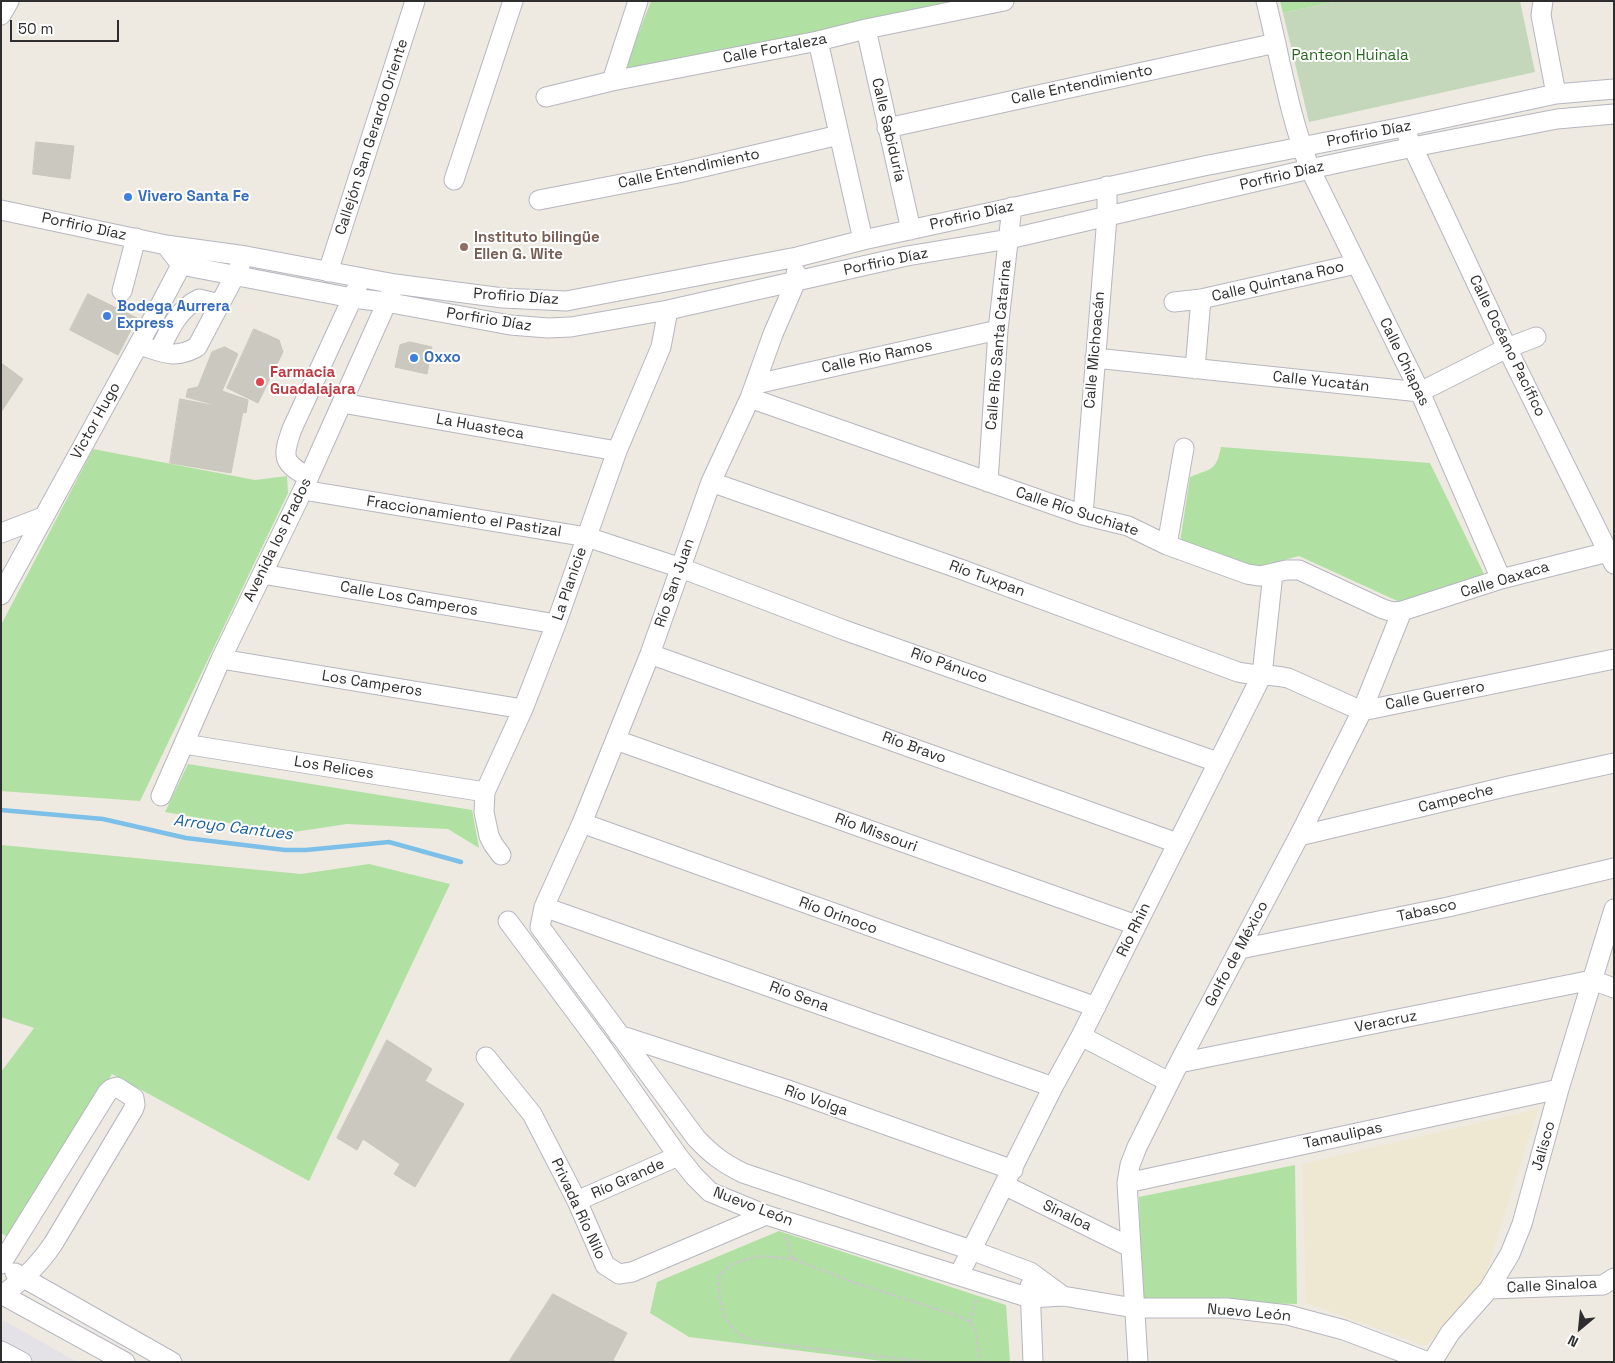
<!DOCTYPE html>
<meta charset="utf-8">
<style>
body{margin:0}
#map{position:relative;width:1615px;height:1363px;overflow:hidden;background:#eeeae1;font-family:"Space Grotesk",sans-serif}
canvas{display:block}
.frame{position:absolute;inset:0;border:2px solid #2e2e2e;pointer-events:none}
.north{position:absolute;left:1555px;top:1303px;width:50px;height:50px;-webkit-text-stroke:4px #fff;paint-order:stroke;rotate:208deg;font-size:14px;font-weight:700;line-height:20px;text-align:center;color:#2e2e2e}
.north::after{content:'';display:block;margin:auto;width:18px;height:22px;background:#2e2e2e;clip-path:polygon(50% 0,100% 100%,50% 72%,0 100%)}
.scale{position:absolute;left:10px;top:20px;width:109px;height:22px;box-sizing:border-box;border:2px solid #2e2e2e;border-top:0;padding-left:6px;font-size:15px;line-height:18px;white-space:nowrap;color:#2e2e2e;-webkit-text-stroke:4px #fff;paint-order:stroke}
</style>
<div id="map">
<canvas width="1615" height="1363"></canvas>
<div class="frame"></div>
<div class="north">N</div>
<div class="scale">50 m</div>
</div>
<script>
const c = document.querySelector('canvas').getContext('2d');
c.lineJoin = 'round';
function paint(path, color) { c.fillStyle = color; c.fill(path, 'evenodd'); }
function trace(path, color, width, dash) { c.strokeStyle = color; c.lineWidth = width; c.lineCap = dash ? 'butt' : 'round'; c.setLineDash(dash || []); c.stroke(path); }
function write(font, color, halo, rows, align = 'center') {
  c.font = font + ' "Space Grotesk",sans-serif'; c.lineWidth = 4; c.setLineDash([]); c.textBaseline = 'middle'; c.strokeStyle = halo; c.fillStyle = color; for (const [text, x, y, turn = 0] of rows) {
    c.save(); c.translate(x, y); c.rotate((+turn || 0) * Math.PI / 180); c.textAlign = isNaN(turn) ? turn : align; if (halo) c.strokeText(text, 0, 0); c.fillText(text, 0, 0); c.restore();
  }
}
const industrial = new Path2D(`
 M3 1320 77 1362H1Z`);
const education = new Path2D(`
 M1538 1109 1480 1292 1426 1346 1306 1303 1302 1164Z`);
const green = new Path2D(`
 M651 1H973L622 76Z
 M1280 1H1338L1283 13Z
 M1221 447 1430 463 1484 574 1404 604 1299 556 1259 567 1180 542 1190 477C1211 468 1216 472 1221 447Z
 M93 449 255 480 287 476 288 493 140 801 1 791V625Z
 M188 764 472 810 479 848 448 829 347 824 287 833 165 812Z
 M1 845 301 874 369 864 450 884 309 1181 112 1074 13 1240 1 1233V1072L34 1028 1 1017Z
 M1295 1165 1297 1304 1142 1300 1139 1197Z
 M779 1231 1006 1305 1010 1362H890L689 1337 650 1313 657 1282Z`);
const cemetery = new Path2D(`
 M1338 1H1520L1535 72 1309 122 1283 13Z`);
const stream = new Path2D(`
 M1 810 103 819 186 838 285 850H306L389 842 461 862`);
const building = new Path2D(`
 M36 142 74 146 70 179 33 174Z
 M88 294 137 318 118 355 70 330Z
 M254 329 279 340 283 352 258 403 227 388Z
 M410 342 432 347 427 374 395 367 400 345Z
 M225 347 238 354 222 391 248 400 246 413 186 397 188 389 198 387 212 352Z
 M1 363 23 379 1 412Z
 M180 399 243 411 231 473 170 463Z
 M387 1040 432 1069 425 1081 464 1104 415 1187 394 1174 400 1164 363 1139 357 1150 337 1138Z
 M553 1294 627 1333 613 1360 616 1362H509Z`);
const path = new Path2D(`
 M785 1237 794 1259
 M970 1322 977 1297
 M929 1362 756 1342C750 1339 743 1337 738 1333 721 1319 718 1296 719 1275L732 1264 760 1256 794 1259 850 1281 958 1316 970 1322 976 1331 980 1362`);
const minor = new Path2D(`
 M1266 1C1280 57 1289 115 1310 169L1420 392 1501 579
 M1543 1 1541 15 1556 94
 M1 15 9 1
 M866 29 911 230
 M818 41 863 240
 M612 81 638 1
 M546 97 612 81 818 41 866 29 1004 1
 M887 128 1276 43
 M1408 137 1507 348 1614 564
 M454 180 513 1
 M539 200 678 173 839 135
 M1 210 166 245 246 256 395 284 503 298 566 301 797 257 863 240 1204 166 1403 127 1556 94 1614 89
 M166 245 181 265 352 298 386 302 510 325 548 328 571 327 668 310 907 256 1009 239 1310 169 1413 147 1557 119 1614 114
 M328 272 415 1
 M796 273V281L773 334 750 398 711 482 650 654 582 823 544 907 540 927 696 1138C712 1155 723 1163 743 1173L971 1250 1030 1272 1063 1296
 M122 291 136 238
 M1174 302 1201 299 1356 264
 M139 345C163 352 174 360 197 347L240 266
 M159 351C169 331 178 309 199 299L220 304
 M1095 358 1420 392 1507 348 1536 337
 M1195 369 1201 299
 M756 384 998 330
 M750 398 1083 515 1128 526 1167 545 1247 574 1260 576 1286 570H1299L1383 609 1393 612 1402 611 1501 579 1608 552
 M342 403 617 451
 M309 477C282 463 282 457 292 429L357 288
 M711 482 963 570 1238 672C1254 676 1271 674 1288 678L1362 711 1614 659
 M988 482 998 330 1012 207
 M303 490 587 537 681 568 844 630 1217 762
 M1083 515 1107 217V186
 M1 533 43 517
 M1167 545 1184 448
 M262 574 556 624
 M1 595 157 311 187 254
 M650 654 1177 843
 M221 659 523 709
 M616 740 1136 925
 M184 744 485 792
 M161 796 221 659 303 490 391 293
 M582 823 1096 1007
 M1299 836 1509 786 1614 763
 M501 855 493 844 489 836 484 812 485 792 523 709 556 624 617 451 661 347 668 310
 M544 907 1053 1087
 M508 921 601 1046 678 1156 694 1176 710 1192 766 1215 1030 1298 1063 1296 1134 1308H1227L1288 1315 1344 1330 1428 1362
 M1240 949 1448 907 1614 868
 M619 1035 785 1089 1013 1170
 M1081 1036 1169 1082
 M486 1057 532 1114 577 1201 605 1265 619 1274 632 1272 766 1215
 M1179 1063 1592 980 1614 988
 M1127 1183 1559 1089
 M1004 1185 1130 1247
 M577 1201 678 1156
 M1 1264 107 1093 111 1089 117 1087 134 1098 135 1105 133 1110 53 1244C39 1265 22 1281 1 1296
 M15 1273 172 1362
 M959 1275 1053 1087 1081 1036 1262 675 1273 573
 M1030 1286 1033 1362
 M1489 1289 1603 1285 1614 1278
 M1 1294 125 1362
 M1 1351 22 1362
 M1138 1362 1127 1183 1130 1165 1137 1147 1179 1063 1299 836 1362 711 1402 611
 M1432 1362 1450 1333 1489 1289 1510 1254 1522 1224 1559 1089 1614 909`);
const markers = [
 [128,197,5,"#3f7fe0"],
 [464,247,5,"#8d6e63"],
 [107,316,5,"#3f7fe0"],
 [414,358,5,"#3f7fe0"],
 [260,382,5,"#e0444e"]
];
const streetNames = [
 ["Calle Fortaleza",775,49,-11],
 ["Calle Entendimiento",1082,85,-12],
 ["Calle Sabiduría",888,130,77],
 ["Profirio Díaz",1369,134,-11],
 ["Callejón San Gerardo Oriente",372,137,-72],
 ["Calle Entendimiento",689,169,-12],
 ["Porfirio Díaz",1282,176,-13],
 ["Profirio Díaz",972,216,-13],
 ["Porfirio Díaz",84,227,12],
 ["Porfirio Díaz",886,262,-12],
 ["Calle Quintana Roo",1278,282,-13],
 ["Profirio Díaz",516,297,4],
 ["Porfirio Díaz",489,320,9],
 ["Calle Río Santa Catarina",999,345,-85],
 ["Calle Océano Pacífico",1507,346,64],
 ["Calle Michoacán",1095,350,-85],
 ["Calle Río Ramos",877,357,-12],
 ["Calle Chiapas",1404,362,64],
 ["Calle Yucatán",1321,382,6],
 ["Victor Hugo",96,421,-61],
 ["La Huasteca",480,427,10],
 ["Calle Río Suchiate",1077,512,18],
 ["Fraccionamiento el Pastizal",464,517,9],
 ["Avenida los Prados",278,540,-64],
 ["Río Tuxpan",987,579,20],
 ["Calle Oaxaca",1505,580,-17],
 ["Río San Juan",675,583,-71],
 ["La Planicie",570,584,-71],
 ["Calle Los Camperos",409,599,10],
 ["Río Pánuco",949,666,19],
 ["Los Camperos",372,684,9],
 ["Calle Guerrero",1435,696,-11],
 ["Río Bravo",914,748,20],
 ["Los Relices",334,768,9],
 ["Campeche",1456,799,-14],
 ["Río Missouri",876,833,20],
 ["Tabasco",1427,911,-12],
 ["Río Orinoco",838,916,20],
 ["Río Rhin",1134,930,-64],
 ["Golfo de México",1237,954,-62],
 ["Río Sena",799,997,20],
 ["Veracruz",1386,1022,-11],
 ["Río Volga",816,1101,19],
 ["Tamaulipas",1343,1136,-12],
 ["Jalisco",1544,1146,-74],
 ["Río Grande",628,1179,-24],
 ["Nuevo León",753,1207,21],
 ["Privada Río Nilo",578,1209,65],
 ["Sinaloa",1067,1216,26],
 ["Calle Sinaloa",1552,1286,-3],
 ["Nuevo León",1249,1313,5]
];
const parkNames = [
 ["Panteon Huinala",1350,56]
];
const shopNames = [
 ["Vivero Santa Fe",138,197],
 ["Bodega Aurrera",117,307],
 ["Express",117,324],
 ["Oxxo",424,358]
];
const educationNames = [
 ["Instituto bilingüe",474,238],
 ["Ellen G. Wite",474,255]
];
const healthNames = [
 ["Farmacia",270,373],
 ["Guadalajara",270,390]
];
const waterNames = [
 ["Arroyo Cantues",233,828,7]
];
paint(industrial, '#e4e1e7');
paint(education, '#eee8d2');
paint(green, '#b0e0a2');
paint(cemetery, '#c5d7ba');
trace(stream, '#7cbfe8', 4.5);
paint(building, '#cac8bf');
trace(building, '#cac6bb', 1);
trace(minor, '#b5b6c0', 21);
trace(path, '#c9c9c9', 2.5, [4, 2.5]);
trace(minor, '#fff', 19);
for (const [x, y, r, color] of markers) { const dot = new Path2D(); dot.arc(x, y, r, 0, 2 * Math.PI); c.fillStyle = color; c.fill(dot); trace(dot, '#fff', 2); }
write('15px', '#2e2e2e', '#fff', streetNames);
write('15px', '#276820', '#fff', parkNames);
write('bold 15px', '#366cbe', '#fff', shopNames, 'left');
write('bold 15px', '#785e54', '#fff', educationNames, 'left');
write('bold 15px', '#be3a42', '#fff', healthNames, 'left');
write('italic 16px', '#165d99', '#fff', waterNames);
</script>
